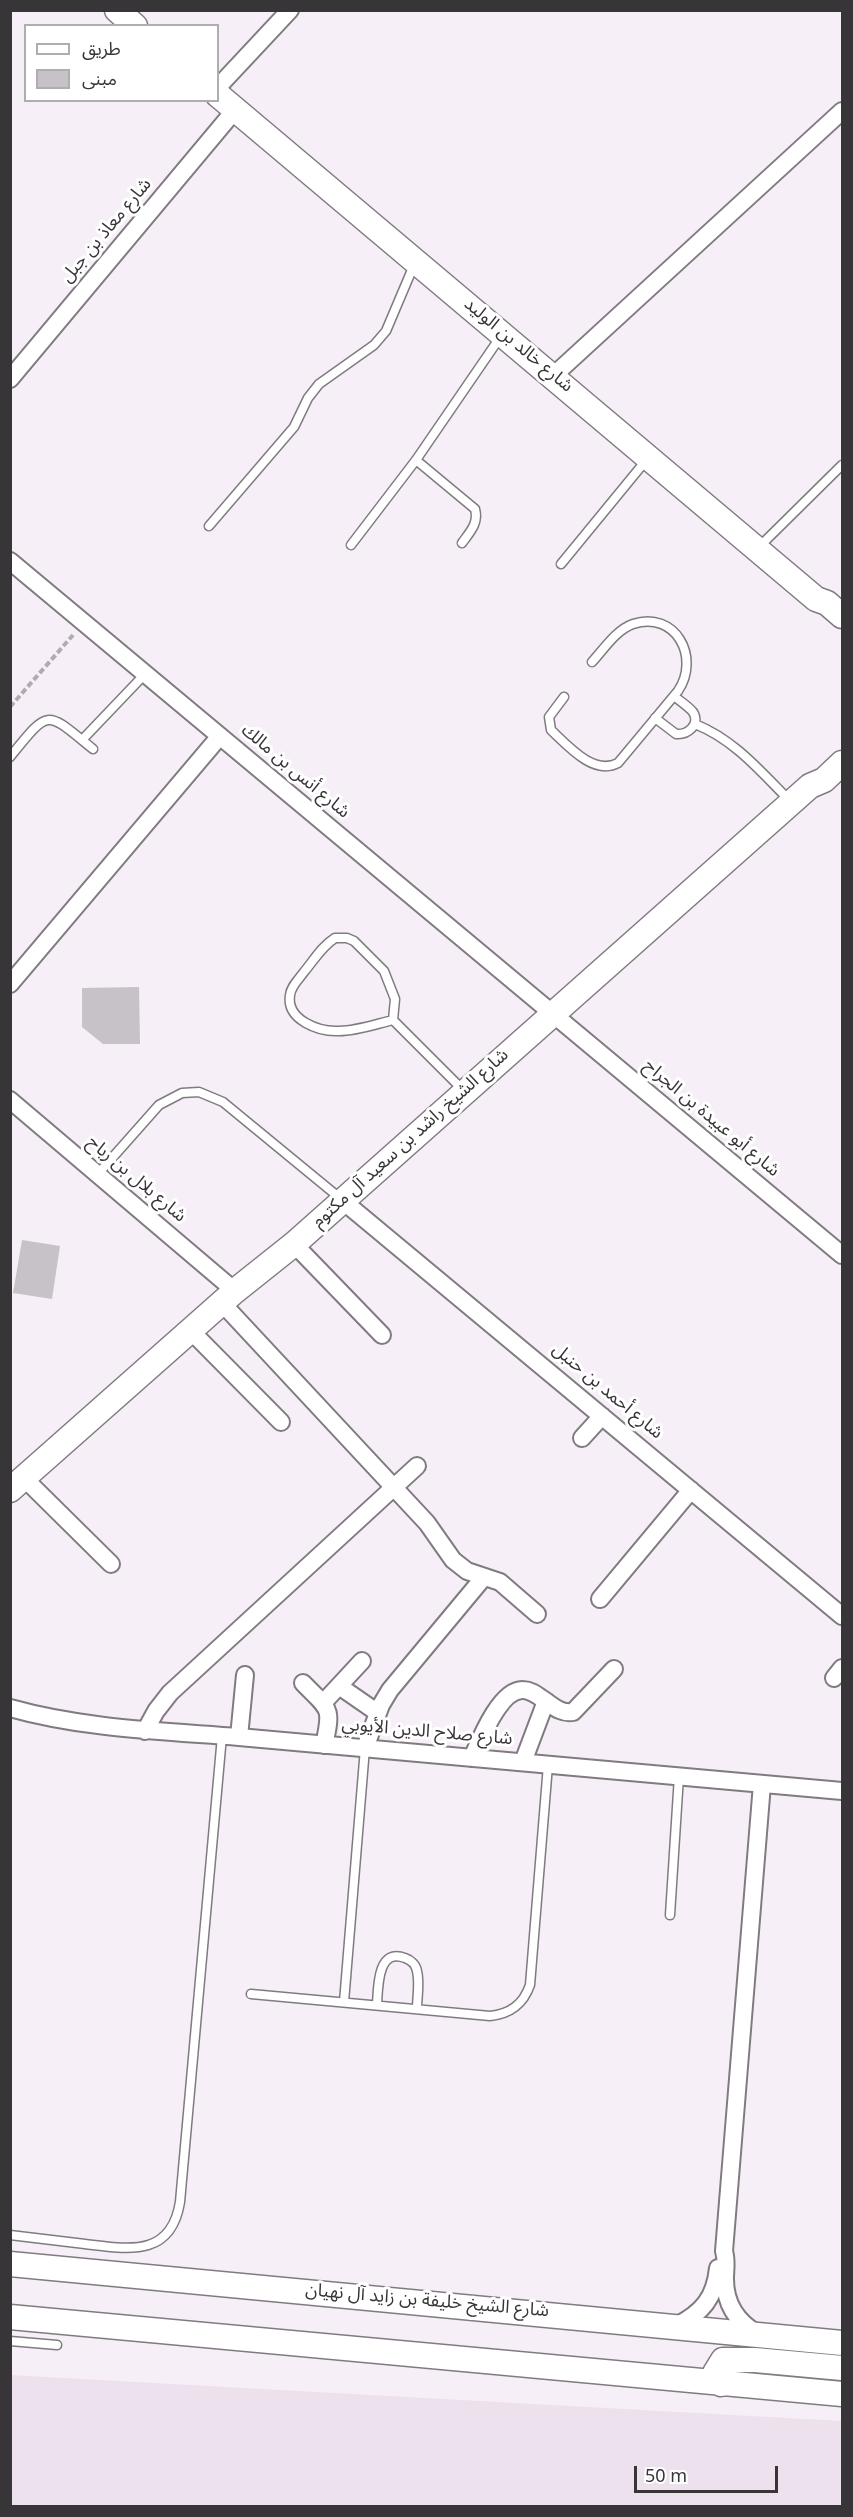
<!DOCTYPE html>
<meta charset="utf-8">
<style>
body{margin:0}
#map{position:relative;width:853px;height:2517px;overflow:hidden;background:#f6eff7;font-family:Georgia,"Noto Sans Arabic",serif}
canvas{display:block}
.frame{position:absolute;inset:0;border:12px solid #373537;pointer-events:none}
.legend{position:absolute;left:24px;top:24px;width:195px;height:78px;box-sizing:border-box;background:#fff;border:2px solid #afaeaf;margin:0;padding:8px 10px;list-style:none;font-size:18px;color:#373537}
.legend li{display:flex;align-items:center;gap:12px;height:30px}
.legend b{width:30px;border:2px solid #afaeaf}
.scale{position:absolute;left:634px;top:2466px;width:144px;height:27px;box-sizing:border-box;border:3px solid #373537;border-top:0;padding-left:8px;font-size:18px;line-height:21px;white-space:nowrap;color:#373537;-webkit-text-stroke:4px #fff;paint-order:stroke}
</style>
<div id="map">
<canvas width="853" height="2517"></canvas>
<div class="frame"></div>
<ul class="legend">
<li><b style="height:8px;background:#fff"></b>طريق</li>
<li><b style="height:16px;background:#c7c1c8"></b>مبنى</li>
</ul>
<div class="scale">50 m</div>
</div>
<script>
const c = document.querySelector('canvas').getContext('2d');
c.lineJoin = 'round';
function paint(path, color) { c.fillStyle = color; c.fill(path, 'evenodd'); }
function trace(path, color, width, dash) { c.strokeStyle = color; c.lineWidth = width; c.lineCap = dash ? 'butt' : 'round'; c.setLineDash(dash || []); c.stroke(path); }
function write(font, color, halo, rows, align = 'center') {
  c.font = font + ' Georgia,"Noto Sans Arabic",serif'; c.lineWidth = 6; c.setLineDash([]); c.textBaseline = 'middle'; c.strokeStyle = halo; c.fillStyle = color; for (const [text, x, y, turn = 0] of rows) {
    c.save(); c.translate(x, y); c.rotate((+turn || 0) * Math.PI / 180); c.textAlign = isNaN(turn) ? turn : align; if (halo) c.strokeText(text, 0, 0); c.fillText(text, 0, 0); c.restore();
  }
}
const built = new Path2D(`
 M10 2375 842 2421V2506H11Z`);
const building = new Path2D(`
 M139 987 140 1044H103L82 1027V988Z
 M22 1240 60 1246 52 1299 13 1293Z`);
const path = new Path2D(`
 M10 707 73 635`);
const lane = new Path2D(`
 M416 460 475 509C479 523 470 532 462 543
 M209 526 294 427 308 398 319 384 374 345 386 331 414 265
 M351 545 416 460 501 336
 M759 547 842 465
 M561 564 648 458
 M564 697 549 717 551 730C568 746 594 776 618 763L678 691C701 657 675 610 633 624 616 630 604 649 592 662
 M655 718 676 734C687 735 701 725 693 712 688 706 680 701 674 696
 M695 724C735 740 761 772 791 802
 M82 740 145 674
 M10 757C50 708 45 710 93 749
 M335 938H347L354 941 384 971 395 999 393 1020C376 1024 357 1031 339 1031 319 1032 286 1020 290 995 291 986 299 979 304 972 314 960 322 946 335 938Z
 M393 1020 463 1090
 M97 1175 159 1105 182 1093 199 1092 223 1102 341 1199
 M670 1915 679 1776
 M251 1994 490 2016C510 2014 523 2005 530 1985L548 1765
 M344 2002 365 1748
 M377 2005C378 1989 377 1947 405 1958 411 1960 416 1965 417 1971 420 1983 417 1997 417 2009
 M10 2235C35 2238 60 2241 85 2244 128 2249 171 2258 180 2202L222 1736
 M10 2341 57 2345`);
const street = new Path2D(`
 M218 87 290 10
 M552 377 842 111
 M10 379 235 110
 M10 561 842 1255
 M10 984 220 736
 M10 1100 235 1291
 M343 1201 842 1616
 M294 1244 382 1335
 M222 1303 427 1523 453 1560 467 1571 500 1582 537 1614
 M191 1331 281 1422
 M582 1438 602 1416
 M24 1478 111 1564
 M600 1599 691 1490
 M834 1678 842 1668
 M303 1683C329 1710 333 1706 324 1745
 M339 1686 378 1713
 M323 1703 362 1661
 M10 1708C85 1729 162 1731 239 1737L842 1791
 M145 1731 156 1711 170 1693 417 1466
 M239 1737 245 1675
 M365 1748 381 1705 390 1690 484 1577
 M472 1758C480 1740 500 1689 523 1690 531 1690 537 1695 544 1700 553 1706 561 1714 573 1712L614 1669
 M523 1762 546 1701
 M676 2326C702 2313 715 2298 718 2268
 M758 2334C737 2322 725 2304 725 2279 725 2269 727 2261 724 2251L762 1784`);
const secondary = new Path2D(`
 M117 10 135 26
 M218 95 816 599 827 603 842 616
 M10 1490 235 1291 294 1244 810 786 824 780 842 763
 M10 2264 842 2343
 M10 2317 842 2394
 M721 2384 715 2373 723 2360H755L842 2368`);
const streetNames = [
 ["شارع معاذ بن جبل",108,232,-50],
 ["شارع خالد بن الوليد",517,347,40],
 ["شارع أنس بن مالك",294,773,40],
 ["شارع أبو عبيدة بن الجراح",710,1120,40],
 ["شارع الشيخ راشد بن سعيد آل مكتوم",412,1140,-42],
 ["شارع بلال بن رباح",135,1181,40],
 ["شارع أحمد بن حنبل",606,1393,40],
 ["شارع صلاح الدين الأيوبي",427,1734,5],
 ["شارع الشيخ خليفة بن زايد آل نهيان",427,2303,5]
];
paint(built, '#ede1ee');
paint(building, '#c7c1c8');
trace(lane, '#817b81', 11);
trace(street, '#817b81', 20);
trace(secondary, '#817b81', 27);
trace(path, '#b0abb1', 4, [6, 3]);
trace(lane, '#fff', 8);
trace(street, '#fff', 16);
trace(secondary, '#fff', 24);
write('18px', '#373537', '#fff', streetNames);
</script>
